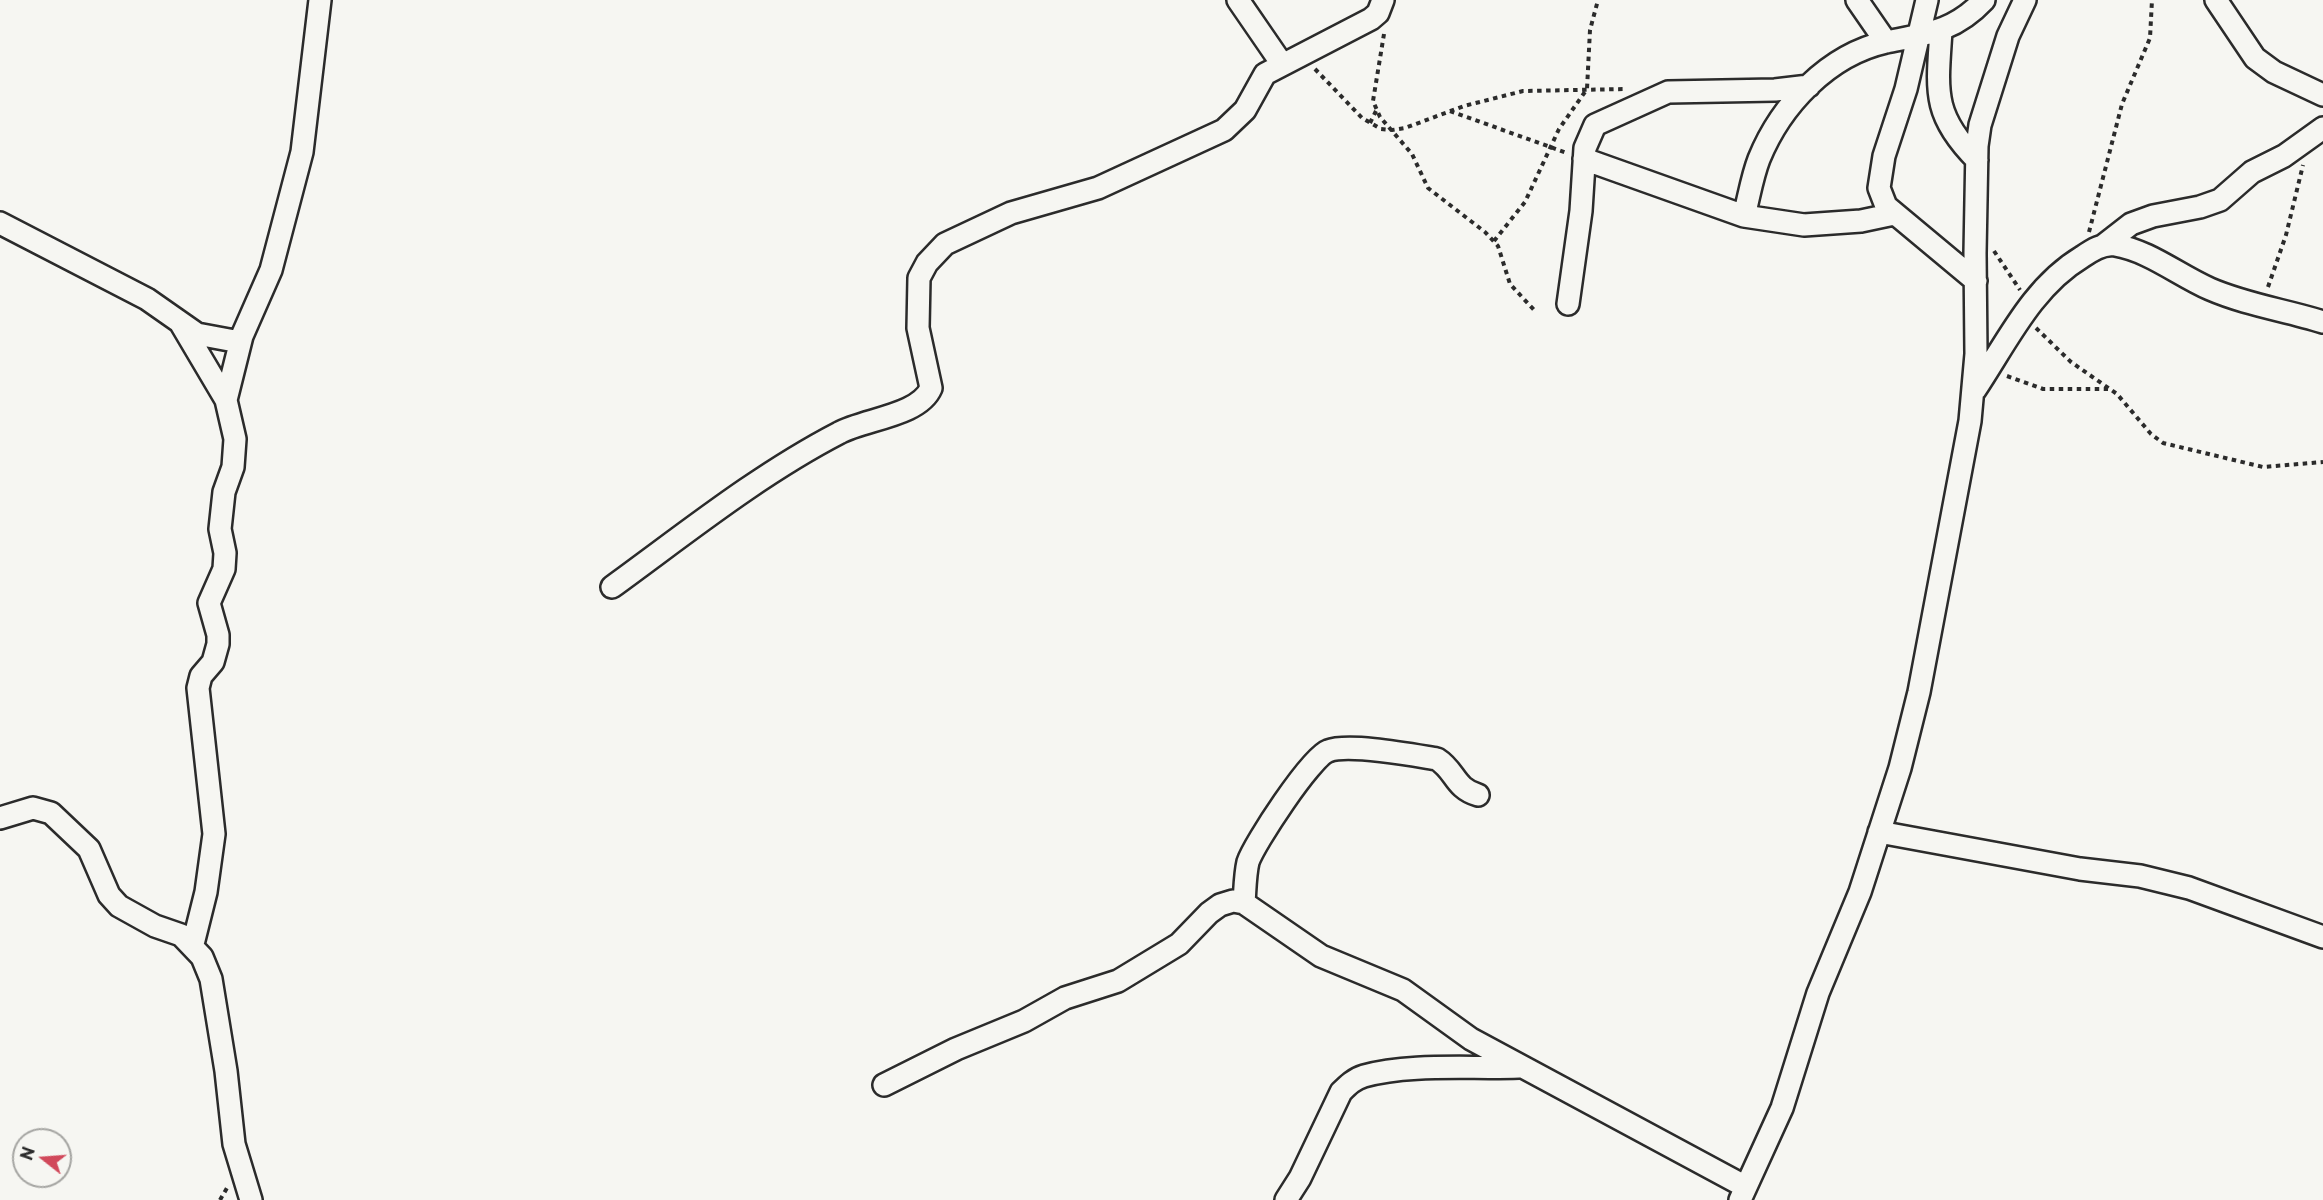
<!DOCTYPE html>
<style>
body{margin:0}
#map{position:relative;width:2323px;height:1200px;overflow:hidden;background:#f6f6f2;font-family:"Playpen Sans",sans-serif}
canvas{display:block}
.north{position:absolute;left:12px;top:1128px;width:60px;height:60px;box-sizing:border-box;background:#f6f6f2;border:2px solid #a5a5a2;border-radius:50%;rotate:287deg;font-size:16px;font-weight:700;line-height:24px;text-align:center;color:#2b2b2b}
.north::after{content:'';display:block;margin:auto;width:21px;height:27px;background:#d1495b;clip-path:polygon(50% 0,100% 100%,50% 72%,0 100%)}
</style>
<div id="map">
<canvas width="2323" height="1200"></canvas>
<div class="north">N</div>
</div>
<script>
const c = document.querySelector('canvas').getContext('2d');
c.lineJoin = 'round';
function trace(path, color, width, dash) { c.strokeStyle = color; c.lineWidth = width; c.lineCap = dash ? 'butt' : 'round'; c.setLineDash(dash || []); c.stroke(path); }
const path = new Path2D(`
 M1384 34 1373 101 1380 117 1412 154 1428 188 1485 232 1498 246 1510 284 1535 311
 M1315 69 1362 118 1381 129 1392 130 1405 128 1464 106 1523 91 1626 89
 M1450 111 1567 153
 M1370 123 1376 111
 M2089 232 2122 104 2150 38 2152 0
 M1494 241 1525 202 1559 129 1587 89 1590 30 1598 0
 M1994 251 2020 290
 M2268 287 2286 235 2303 165
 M2036 328 2071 362 2117 394 2151 434 2163 443 2263 467 2323 462
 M2007 376 2043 389H2108
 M220 1200 227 1188`);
const street = new Path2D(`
 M1238 0 1282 64
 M1857 0 1886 42
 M1927 0 1906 89 1884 156 1879 188 1886 206 1976 281
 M2216 0 2255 58 2274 72 2323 95
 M1941 31C1937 91 1932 115 1977 160
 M1584 159 1744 216 1804 225 1861 221 1894 214
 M1744 216C1749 197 1752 177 1759 159 1781 105 1828 55 1886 42 1926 34 1954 32 1984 0
 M0 223 147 299 197 334 240 342
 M2104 245 2131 224 2153 216 2200 207 2220 200 2252 172 2284 156 2323 128
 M1568 304 1581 211 1585 148 1595 125 1668 92 1775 90 1809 86
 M181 324 226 400 235 439 233 467 224 492 220 529 225 553 224 569 209 603 218 635V644L213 662 201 676 198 688 214 834 206 892 193 944
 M1975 390C2007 342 2032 287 2082 257 2092 250 2103 243 2115 245 2150 251 2178 275 2210 289 2247 305 2285 310 2323 322
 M226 400 242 336 271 270 302 152 320 0
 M612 587C685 534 758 475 839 433 864 419 919 416 931 388L918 328 919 278 927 263 945 244 1011 213 1098 188 1224 130 1245 110 1265 74 1371 19 1378 13 1383 0
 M0 818 33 808 51 813 89 849 109 895 119 906 155 926 181 935 202 957 211 979 226 1071 234 1144 251 1200
 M1879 832 2080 869 2140 876 2189 888 2323 937
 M1244 903C1245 890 1245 875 1248 862 1254 844 1311 757 1328 751 1349 743 1412 755 1437 759 1456 771 1454 788 1478 795
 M884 1085 956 1049 1024 1021 1065 998 1118 981 1179 944 1209 913 1220 905 1233 901 1244 903 1321 956 1403 990 1471 1039 1746 1187
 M1286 1200 1300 1178 1341 1092C1348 1085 1354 1079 1364 1076 1409 1063 1472 1069 1519 1067
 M1740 1200 1782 1108 1818 993 1860 892 1900 768 1919 692 1970 421 1976 354 1975 253 1977 146 1980 125 2008 36 2025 0`);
trace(street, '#2b2b2b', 26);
trace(path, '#2b2b2b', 4, [4.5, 4.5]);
trace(street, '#f6f6f2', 21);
</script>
